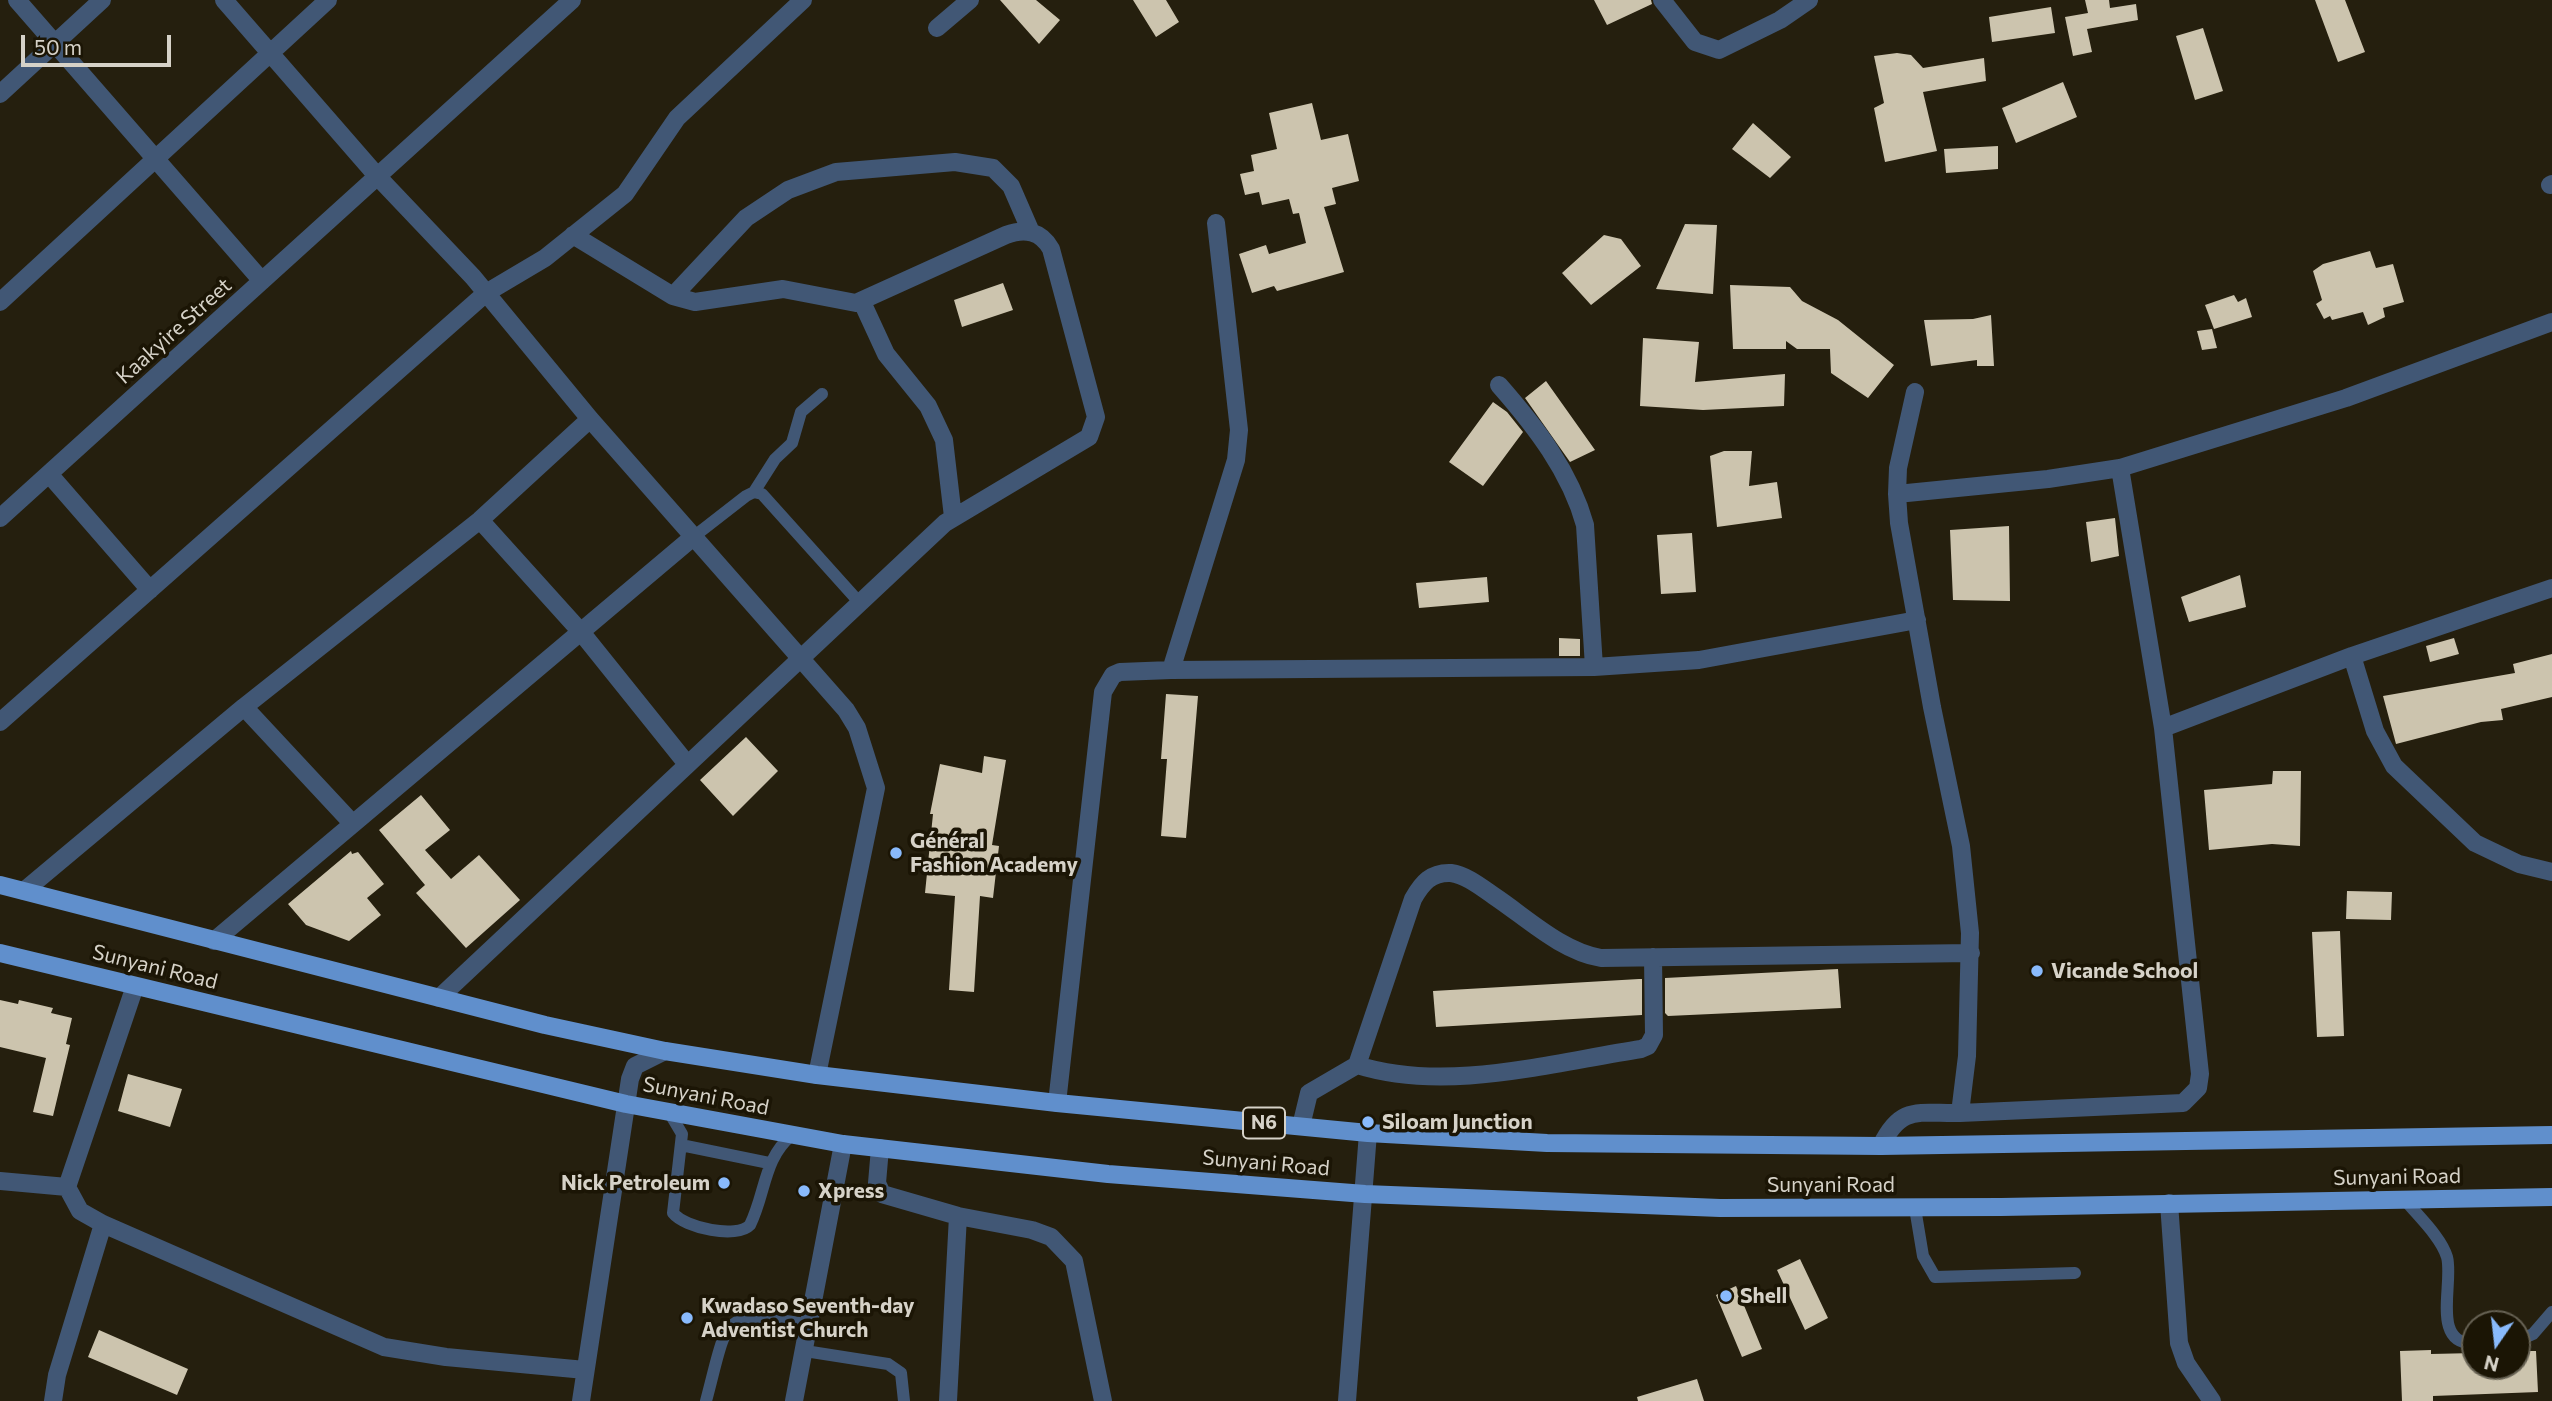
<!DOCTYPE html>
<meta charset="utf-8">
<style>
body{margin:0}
#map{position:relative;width:2552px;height:1401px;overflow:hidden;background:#251f0e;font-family:Commissioner,sans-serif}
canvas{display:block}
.north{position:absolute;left:2461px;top:1310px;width:70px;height:70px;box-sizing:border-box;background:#1b1505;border:2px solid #666153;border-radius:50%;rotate:194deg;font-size:19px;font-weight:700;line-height:28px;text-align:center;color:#d6d2c8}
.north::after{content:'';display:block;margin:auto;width:24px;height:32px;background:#89bafc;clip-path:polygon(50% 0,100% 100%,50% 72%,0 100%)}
.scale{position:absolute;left:21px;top:35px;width:150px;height:32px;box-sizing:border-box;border:4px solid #d6d2c8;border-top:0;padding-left:9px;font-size:21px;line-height:24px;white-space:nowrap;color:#d6d2c8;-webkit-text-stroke:5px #1b1505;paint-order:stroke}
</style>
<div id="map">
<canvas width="2552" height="1401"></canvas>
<div class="north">N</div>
<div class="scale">50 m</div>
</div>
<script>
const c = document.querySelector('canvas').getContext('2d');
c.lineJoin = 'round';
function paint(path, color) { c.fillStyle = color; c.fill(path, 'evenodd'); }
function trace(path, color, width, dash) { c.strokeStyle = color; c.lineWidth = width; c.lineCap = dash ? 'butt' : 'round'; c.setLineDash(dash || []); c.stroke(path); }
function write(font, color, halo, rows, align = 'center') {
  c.font = font + ' Commissioner,sans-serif'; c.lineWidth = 7; c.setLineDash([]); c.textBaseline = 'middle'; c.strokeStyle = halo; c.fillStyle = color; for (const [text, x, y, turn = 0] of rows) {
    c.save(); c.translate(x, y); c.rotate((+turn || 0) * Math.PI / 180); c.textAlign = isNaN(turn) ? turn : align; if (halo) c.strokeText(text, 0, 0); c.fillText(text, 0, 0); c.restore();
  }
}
const building = new Path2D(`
 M1000 0H1036L1060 20 1039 44Z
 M1133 0H1166L1179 22 1156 37Z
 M1594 0H1651L1652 4 1607 25Z
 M2085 0H2109L2110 8 2136 4 2138 20 2087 29 2092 52 2073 56 2065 17 2088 13Z
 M2315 0H2345L2365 52 2338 62Z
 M2051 7 2055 33 1992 42 1989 17Z
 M2203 28 2223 91 2195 100 2176 36Z
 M1897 53 1911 55 1923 68 1984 58 1986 81 1923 92 1937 151 1885 162 1874 108 1884 103 1874 56Z
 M2063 82 2077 117 2016 143 2002 108Z
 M1312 103 1321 140 1348 134 1359 181 1332 188 1336 204 1324 207 1344 272 1277 291 1274 286 1252 293 1239 254 1266 245 1269 254 1306 243 1299 213 1293 214 1289 199 1262 205 1259 192 1245 195 1240 174 1254 171 1251 155 1277 149 1269 113Z
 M1753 123 1791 157 1770 178 1732 149Z
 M1998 146V169L1946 173 1944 149Z
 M1685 224 1717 225 1713 294 1656 289Z
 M1604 235 1621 239 1641 266 1591 305 1562 273Z
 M2370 251 2376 268 2393 264 2404 302 2383 308 2385 317 2368 325 2363 312 2332 320 2330 316 2324 319 2316 304 2322 300 2313 271 2323 264Z
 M1003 283 1013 310 962 327 954 300Z
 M1730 285 1790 287 1802 301 1838 320 1894 365 1868 398 1831 373 1830 349H1797L1786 341V349H1733Z
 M2234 295 2238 302 2246 298 2252 317 2214 329 2205 305Z
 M1991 315 1994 366H1977V360L1931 366 1924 320 1973 319Z
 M2212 329 2217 348 2202 350 2197 331Z
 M1643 338 1699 342 1695 382 1785 374 1784 406 1703 410 1640 406Z
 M1546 381 1595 450 1570 462 1525 398Z
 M1493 402 1507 412 1523 432 1483 486 1449 462Z
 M1724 451H1752L1749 486 1777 482 1782 518 1717 527 1710 456Z
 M2115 518 2119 556 2091 562 2086 522Z
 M2009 526 2010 601 1953 600 1950 530Z
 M1692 533 1696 592 1661 594 1657 535Z
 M2240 575 2246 607 2189 622 2181 597Z
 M1487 577 1489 602 1419 608 1416 583Z
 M1559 638 1580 639V656H1559Z
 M2454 638 2459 654 2430 662 2426 646Z
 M2552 654V697L2501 709 2503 720 2481 722 2396 744 2383 696 2515 673 2513 664Z
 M1166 694 1198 696 1186 838 1161 836 1167 759H1161Z
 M746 737 778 771 733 816 700 780Z
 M984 756 1006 760 992 845 999 846 993 898 980 896 974 992 949 990 955 896 925 893 933 814H930L940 764 982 773Z
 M2273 771H2301L2300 846 2272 844 2209 850 2204 790 2272 784Z
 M421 795 450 830 425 850 451 879 479 855 520 900 466 948 416 893 425 885 379 830Z
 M351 851 352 854 358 852 384 884 367 898 381 915 349 941 306 925 288 904Z
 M2347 891 2392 892 2391 920 2346 919Z
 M2340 931 2344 1036 2317 1037 2312 932Z
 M1838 969 1841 1008 1668 1016 1665 1013V978Z
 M1639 979H1642V1015L1436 1027 1433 991Z
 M0 1000 18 1004 19 1000 53 1008 51 1013 72 1018 66 1044 70 1045 53 1116 33 1112 46 1058 0 1047Z
 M128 1074 182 1089 170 1127 118 1111Z
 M1800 1259 1828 1318 1805 1330 1777 1270Z
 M1736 1286 1762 1349 1742 1357 1716 1295Z
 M99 1330 188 1369 177 1395 88 1357Z
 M2431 1350V1354L2475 1353V1366H2517V1351H2536L2538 1392 2433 1396V1401H2402L2400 1351Z
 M1697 1379 1704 1401H1638L1637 1397Z`);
const lane = new Path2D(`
 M754 492 775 459 792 443 801 412 822 394
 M692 538 746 496 754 492 762 494 859 602
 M669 1112 682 1134 673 1213C685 1228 737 1239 750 1225 766 1193 763 1159 792 1135
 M681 1145 769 1163
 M2405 1200C2418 1216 2441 1237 2447 1257 2454 1283 2430 1346 2475 1343
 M1915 1208 1923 1256 1935 1277 2075 1273
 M2517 1341 2533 1334 2552 1312
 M805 1351 888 1364 901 1373 904 1401
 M706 1401C729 1316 718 1309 810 1325`);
const street = new Path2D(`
 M17 0 262 281
 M224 0 378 177 473 277 590 419 846 710 857 728 876 788 817 1075
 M1662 0 1695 42 1719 50 1780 20 1809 0
 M937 28 970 0
 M0 94 102 0
 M2550 185 2552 184
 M673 296 746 218 788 190 836 172 955 162 993 168 1011 186 1031 232
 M0 302 328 0
 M862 302 886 354 928 406 944 440 953 517
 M1499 385C1535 426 1570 471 1585 525L1594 667
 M2120 468 2346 398 2552 322
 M49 474 150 590
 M1897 494 2048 479 2120 468 2163 728 2200 1074 2198 1088 2183 1103 1960 1113
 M0 518 572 0
 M480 520 581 632 687 764
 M2352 656 2375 731 2394 766 2475 843 2519 864 2552 872
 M1171 670 1236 460 1239 430 1216 223
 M244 707 353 824
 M0 722 486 293 545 258 625 194 677 118 803 0
 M2163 728 2352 656 2552 588
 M24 891 244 707 480 520 590 419
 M214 941 692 538
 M135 986 67 1187 80 1211 103 1224 384 1347 446 1357 585 1370
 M439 998 945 523 1089 437 1096 417 1051 249C1041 231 1025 228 1006 235L856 303 783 289 695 302 673 296 573 235
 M1357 1065C1446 1093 1550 1063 1641 1049L1648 1046 1654 1035 1653 957
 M1057 1103 1103 692 1113 675 1120 672 1171 670 1594 667 1699 660 1917 620
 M1301 1126 1309 1093 1357 1065 1413 899C1422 883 1431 872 1451 873 1466 875 1481 887 1494 896 1527 918 1561 951 1601 958L1971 953
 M1881 1146C1901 1104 1919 1114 1960 1113L1967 1056 1970 933 1961 846 1932 707 1899 523 1897 494 1898 468 1915 392
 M880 1148 877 1183 882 1194 958 1216 1032 1230 1051 1237 1074 1261 1103 1401
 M0 1181 67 1187
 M2169 1203 2179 1343 2186 1363 2212 1401
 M53 1401 57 1375 103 1224
 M581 1401 630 1079 635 1066 665 1051
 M794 1401 843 1144
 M948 1401 958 1216
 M1347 1401 1368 1133`);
const primary = new Path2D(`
 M0 885 545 1025 665 1051 817 1075 1057 1103 1368 1133 1547 1143 1881 1146 2552 1135
 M0 953 626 1104 843 1144 1108 1174 1365 1194 1720 1208 2001 1207 2552 1197`);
const markers = [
 [896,853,7,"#89bafc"],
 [2037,971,7,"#89bafc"],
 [1368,1122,7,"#89bafc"],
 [724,1183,7,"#89bafc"],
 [804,1191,7,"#89bafc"],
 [1726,1296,7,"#89bafc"],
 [687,1318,7,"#89bafc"]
];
const shields = [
 [1264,1123,42]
];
const shieldNames = [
 ["N6",1264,1123]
];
const streetNames = [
 ["Kaakyire Street",174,331,-42],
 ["Sunyani Road",155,967,14],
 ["Sunyani Road",706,1096,11],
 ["Sunyani Road",1266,1163,5],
 ["Sunyani Road",2397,1177,-1],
 ["Sunyani Road",1831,1185]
];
const poiNames = [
 ["Général",910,841],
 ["Fashion Academy",910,865],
 ["Vicande School",2051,971],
 ["Siloam Junction",1382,1122],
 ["Nick Petroleum",710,1183,"right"],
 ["Xpress",818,1191],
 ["Shell",1740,1296],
 ["Kwadaso Seventh-day",701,1306],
 ["Adventist Church",701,1330]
];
paint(building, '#ccc4ae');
trace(lane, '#415775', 12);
trace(street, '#415775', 18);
trace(primary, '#608fcc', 18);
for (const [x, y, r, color] of markers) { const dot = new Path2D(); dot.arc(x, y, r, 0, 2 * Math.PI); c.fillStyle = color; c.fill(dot); trace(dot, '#1b1505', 2.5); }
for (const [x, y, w] of shields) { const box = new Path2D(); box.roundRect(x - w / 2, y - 15.5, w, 31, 5); c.fillStyle = '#1b1505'; c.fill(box); trace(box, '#d6d2c8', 2); }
write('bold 19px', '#d6d2c8', null, shieldNames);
write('21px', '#d6d2c8', '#1b1505', streetNames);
write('bold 21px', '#d6d2c8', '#1b1505', poiNames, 'left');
</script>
